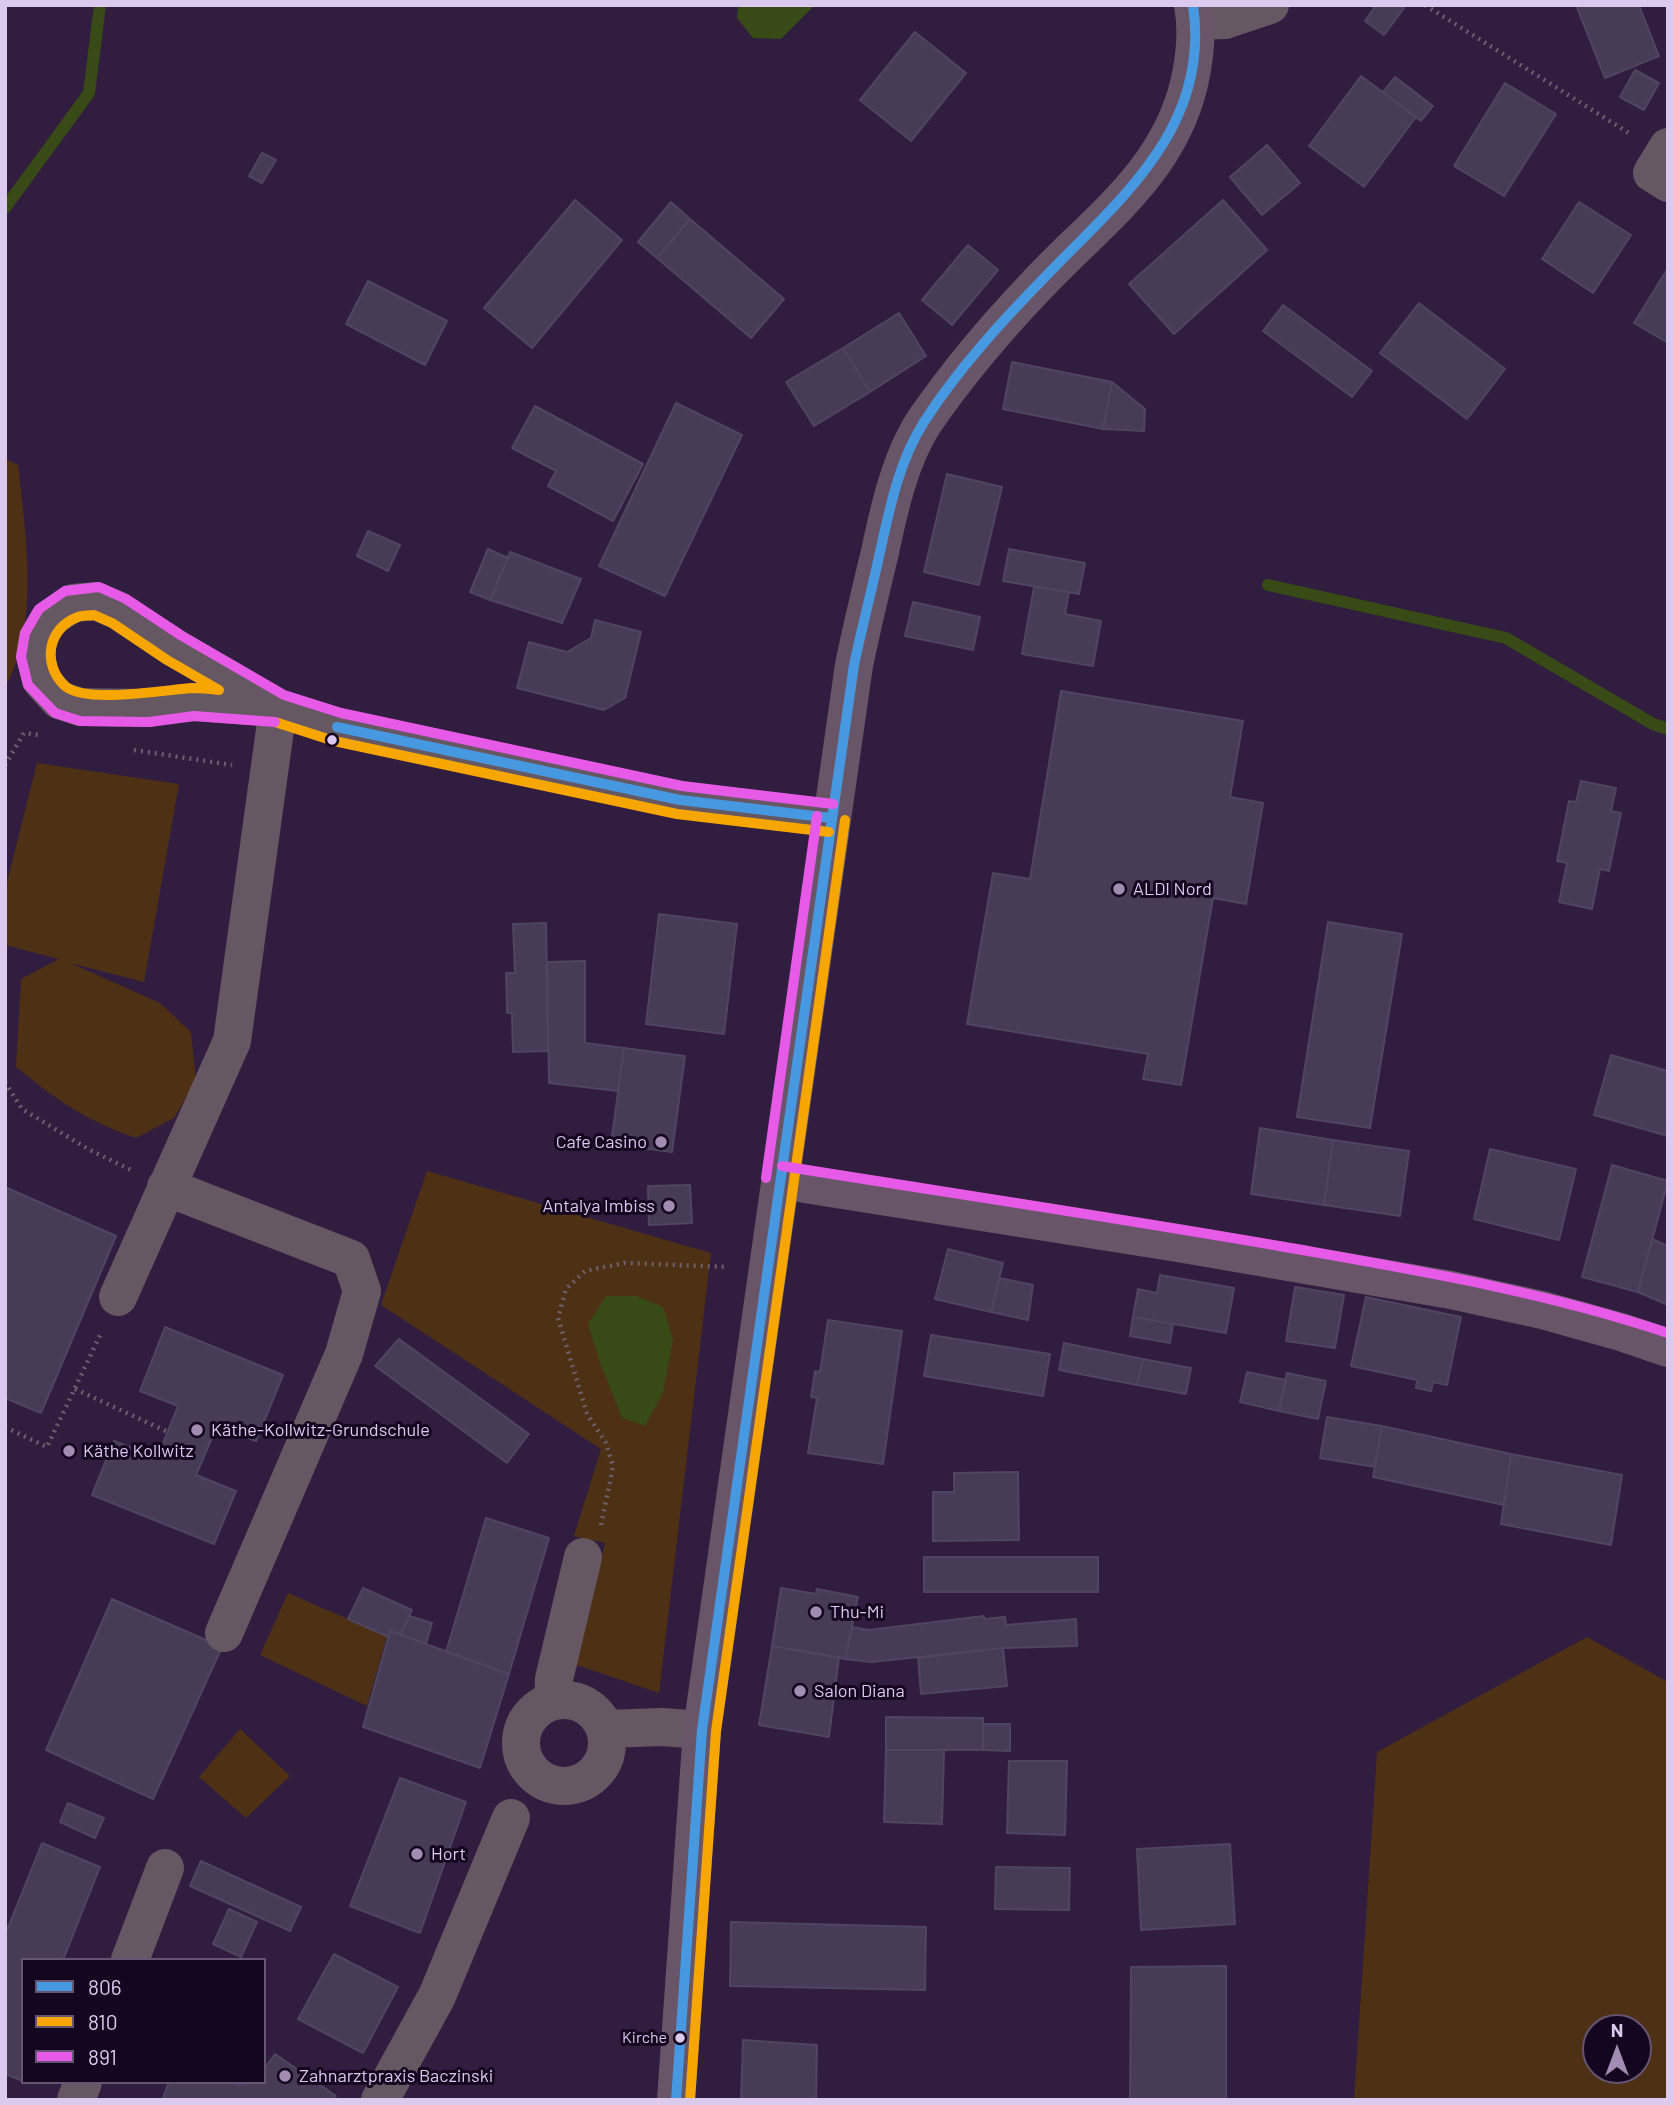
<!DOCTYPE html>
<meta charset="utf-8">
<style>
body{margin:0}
#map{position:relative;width:1673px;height:2105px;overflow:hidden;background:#311d3f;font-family:Barlow,sans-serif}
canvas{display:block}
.frame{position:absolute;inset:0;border:7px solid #dcc9ee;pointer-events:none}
.legend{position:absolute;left:21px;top:1958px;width:245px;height:126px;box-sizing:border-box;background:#150620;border:2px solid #655472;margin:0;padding:9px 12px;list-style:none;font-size:21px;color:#dcc9ee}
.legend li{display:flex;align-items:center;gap:14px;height:35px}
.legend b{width:35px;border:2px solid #655472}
.north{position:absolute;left:1582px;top:2014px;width:70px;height:70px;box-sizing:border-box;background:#150620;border:2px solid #655472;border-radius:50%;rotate:0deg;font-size:19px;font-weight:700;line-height:28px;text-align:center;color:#dcc9ee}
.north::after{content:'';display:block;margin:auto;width:24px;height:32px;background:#a08db1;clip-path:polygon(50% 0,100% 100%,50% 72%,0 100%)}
</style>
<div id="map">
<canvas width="1673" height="2105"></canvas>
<div class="frame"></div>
<ul class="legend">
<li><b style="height:9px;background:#4699e1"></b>806</li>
<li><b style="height:9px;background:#f7a600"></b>810</li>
<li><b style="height:9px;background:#e75ae7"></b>891</li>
</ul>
<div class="north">N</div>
</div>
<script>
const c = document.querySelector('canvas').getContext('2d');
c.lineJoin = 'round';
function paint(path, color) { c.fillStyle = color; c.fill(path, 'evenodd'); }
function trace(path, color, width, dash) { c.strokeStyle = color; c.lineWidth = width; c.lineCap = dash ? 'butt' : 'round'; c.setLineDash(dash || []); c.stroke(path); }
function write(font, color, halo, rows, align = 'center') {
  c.font = font + ' Barlow,sans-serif'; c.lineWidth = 6; c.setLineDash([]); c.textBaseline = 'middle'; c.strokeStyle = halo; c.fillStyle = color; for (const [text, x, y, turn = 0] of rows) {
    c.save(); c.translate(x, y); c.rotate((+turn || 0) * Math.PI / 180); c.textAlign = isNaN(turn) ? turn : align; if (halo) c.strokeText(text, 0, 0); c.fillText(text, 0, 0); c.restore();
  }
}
const green = new Path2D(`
 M5 459 18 465C26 536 40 624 5 688Z
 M37 763 179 784 144 982 70 963 160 1003 191 1032 196 1081 174 1118 136 1138C85 1120 58 1101 16 1067L21 979 59 959 5 945V890Z
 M427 1171 711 1253 659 1693 574 1664 605 1543 574 1536 601 1449 381 1305Z
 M288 1593 387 1636 367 1706 260 1655Z
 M1587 1637 1668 1682V2100H1354L1377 1752ZM1596 2028H1638V2070H1596Z
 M240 1729 290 1776 246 1818 199 1777Z`);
const water = new Path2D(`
 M738 5H815L781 39 753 38 737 18Z
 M606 1296H636L663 1307 673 1339 663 1393 645 1426 622 1418 601 1365 588 1324Z`);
const stream = new Path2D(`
 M5 208 89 93 100 5
 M1268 585 1506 638 1653 724 1668 729`);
const building = new Path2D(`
 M1376 5H1401L1404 8 1384 35 1365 21Z
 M1576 5H1639L1659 56 1605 78Z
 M915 32 966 73 911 141 860 100Z
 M1635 70 1659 83 1644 110 1620 97Z
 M1361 76 1416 117 1364 187 1309 146Z
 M1395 77 1433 106 1421 121 1383 92Z
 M1505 83 1556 114 1504 196 1454 166Z
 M1267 145 1300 183 1262 215 1230 177Z
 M262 153 276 160 262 183 249 176Z
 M575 200 622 240 532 348 484 308Z
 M1223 200 1267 250 1174 334 1129 284Z
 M671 202 690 219 657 258 638 242Z
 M1579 202 1631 235 1593 293 1542 259Z
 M690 219 784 299 751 338 657 258Z
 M968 245 998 270 952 325 922 300Z
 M1668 268V343L1634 323Z
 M368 281 447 321 425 365 346 324Z
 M1419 303 1505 369 1467 419 1380 353Z
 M1283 305 1372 371 1352 397 1263 331Z
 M899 313 926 356 870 392 843 348Z
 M843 348 870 392 814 426 786 382Z
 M1012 362 1112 382 1103 429 1003 409Z
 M1112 382 1145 409 1144 431 1103 429Z
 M676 403 742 435 665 596 599 566Z
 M535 406 643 464 613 521 548 486 556 471 512 448Z
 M947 474 1002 487 979 585 924 572Z
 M368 531 400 545 388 571 357 556Z
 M488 549 508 558 490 600 470 592Z
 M1009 549 1085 563 1079 594 1003 581Z
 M510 552 581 579 562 623 490 600Z
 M1034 587 1069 592 1065 614 1101 621 1093 666 1022 654Z
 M913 602 980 617 973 650 905 636Z
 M595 620 641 632 625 698 604 710 517 688 529 642 567 652 591 638Z
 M1061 691 1243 721 1230 797 1263 803 1246 904 1213 898 1181 1085 1143 1079 1148 1054 967 1024 993 873 1030 879Z
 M1581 781 1616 788 1611 811 1621 813 1609 871 1600 869 1592 909 1559 902 1567 863 1557 861 1569 801 1576 802Z
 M659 914 737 924 724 1034 646 1024Z
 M1328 922 1402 934 1370 1128 1297 1117Z
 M546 923 548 1051 513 1052 512 1013H507L506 973H515L513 924Z
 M585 961V1043L624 1048 618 1091 549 1083 547 962Z
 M624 1048 685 1056 672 1152 611 1144Z
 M1611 1055 1668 1071V1136L1594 1115Z
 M1260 1128 1333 1140 1324 1205 1251 1194Z
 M1333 1140 1409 1151 1400 1216 1324 1205Z
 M1490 1149 1576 1169 1559 1240 1474 1219Z
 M1612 1165 1668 1181 1638 1292 1582 1277Z
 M690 1185 692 1223 649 1225 648 1186Z
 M5 1187 116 1236 41 1413 5 1398Z
 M1652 1239 1668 1246V1305L1638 1292Z
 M948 1249 1003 1263 991 1312 935 1299Z
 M1160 1275 1234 1288 1226 1333 1133 1317 1138 1289 1157 1293Z
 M999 1278 1033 1285 1028 1320 991 1312Z
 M1295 1287 1344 1295 1335 1348 1286 1341Z
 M1366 1297 1461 1317 1447 1385 1433 1382 1431 1391 1416 1388 1417 1380 1351 1366Z
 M1133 1317 1173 1324 1170 1343 1130 1336Z
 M828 1320 902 1331 883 1464 808 1453 817 1398 811 1397 815 1371 820 1372Z
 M165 1327 283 1375 256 1441 217 1426 196 1475 236 1491 214 1544 92 1495 114 1441 157 1458 178 1406 140 1391Z
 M931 1335 1050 1354 1043 1396 924 1376Z
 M399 1339 529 1434 507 1463 375 1366Z
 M1064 1343 1143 1359 1137 1385 1059 1370Z
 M1143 1359 1191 1368 1186 1394 1137 1385Z
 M1247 1372 1286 1380 1279 1411 1240 1402Z
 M1287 1373 1326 1381 1318 1419 1279 1411Z
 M1327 1417 1382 1426 1375 1467 1320 1458Z
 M1382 1426 1511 1454 1504 1505 1373 1477Z
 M1511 1454 1622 1475 1611 1545 1501 1524Z
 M1018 1472 1019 1540 933 1541V1492H954V1473Z
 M486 1518 549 1538 509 1674 446 1652Z
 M924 1557H1098V1592H924Z
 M363 1588 412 1610 400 1634 390 1631 389 1637 348 1619Z
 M781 1588 816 1594 817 1589 858 1597 845 1659 772 1646Z
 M112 1599 222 1647 153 1799 46 1750Z
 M409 1616 432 1623 426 1644 400 1634Z
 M984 1616V1619L1005 1617 1006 1625 1076 1619 1077 1646 1003 1648 871 1662 845 1659 852 1627 869 1630Z
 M390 1631 509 1674 480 1768 363 1727Z
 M772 1646 839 1657 829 1737 759 1725Z
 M1003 1648 1007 1686 921 1694 918 1658Z
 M886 1717 983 1718V1750H886Z
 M983 1724H1010V1751L983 1750Z
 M886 1750H944L942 1824 884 1822Z
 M1009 1761H1067L1065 1835 1007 1833Z
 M400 1778 466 1802 420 1933 350 1906Z
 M68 1803 104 1818 95 1838 60 1822Z
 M42 1843 100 1867 63 1960H23V2081L5 2074V1935Z
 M1230 1844 1235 1924 1141 1930 1137 1849Z
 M201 1861 301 1907 290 1931 190 1886Z
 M996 1867 1070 1868 1069 1910 995 1909Z
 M229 1909 257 1922 241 1957 213 1944Z
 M731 1922 926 1927 925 1990 730 1986Z
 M334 1954 398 1987 363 2053 298 2019Z
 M1226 1966V2100H1130L1131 1967Z
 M743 2040 817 2045 816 2100H741Z
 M275 2054 336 2096 333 2100H162L169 2082H230L238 2085 249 2082H264V2069Z`);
const path = new Path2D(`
 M1425 5 1632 135
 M134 750 232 765
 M5 765 24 733 39 735
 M5 1082 22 1109 88 1149 131 1170
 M75 1389 168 1432
 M5 1427 47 1447 102 1331
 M601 1525 613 1467 606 1443 587 1414 558 1318 566 1289 585 1271 624 1263 728 1267
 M523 1784 529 1768`);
const minor = new Path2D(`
 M1196 21 1225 20 1270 5
 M1668 147 1652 173 1668 183
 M278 708 194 702 149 708 80 707 59 700 41 680 35 656 38 638 49 619 73 603 96 601 119 611 175 648 278 708 337 727 680 800 831 818
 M166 1187 351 1259 362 1291 344 1354 224 1633
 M118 1297 232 1041 278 708
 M521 1743a43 43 0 1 1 86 0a43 43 0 1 1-86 0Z
 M553 1701 554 1679 583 1557
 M606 1729 662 1727 702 1730
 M130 1960 165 1868
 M76 2100 83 2082
 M380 2100 437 1996 511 1818`);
const major = new Path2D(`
 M780 1180 1178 1243 1451 1290 1542 1310 1621 1332 1668 1348
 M676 2100 702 1730 854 665C862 627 871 589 880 552 889 509 900 459 924 422 957 374 995 329 1035 287 1095 222 1167 175 1189 84 1195 58 1198 32 1193 5`);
const bus1 = new Path2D(`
 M337 727 680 800 831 818
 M676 2100 702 1730 854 665C862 627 872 589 880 552 890 507 899 461 924 422 958 369 1002 321 1046 276 1121 198 1211 127 1193 5`);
const bus2 = new Path2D(`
 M94 615 112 623 167 660 219 690C210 689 201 688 192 688 165 690 86 704 65 686 42 665 47 628 78 617 82 615 89 616 94 615Z
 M275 722 334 741 677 814 829 832
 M690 2100 716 1731 845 820`);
const bus3 = new Path2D(`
 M275 722 194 716 149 722 80 721 55 713 28 685 21 657 25 633 39 609 65 591 99 587 126 599 182 636 284 695 341 713 682 786 833 804
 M782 1166C950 1193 1118 1218 1285 1247 1415 1270 1543 1291 1668 1333
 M766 1178 817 816`);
const markers = [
 [332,740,6,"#dcc9ee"],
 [1119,889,7,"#a08db1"],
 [661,1142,7,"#a08db1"],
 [669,1206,7,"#a08db1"],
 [197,1430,7,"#a08db1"],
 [69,1451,7,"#a08db1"],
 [816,1612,7,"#a08db1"],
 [800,1691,7,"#a08db1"],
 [417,1854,7,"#a08db1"],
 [680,2038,6,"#dcc9ee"],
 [285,2076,7,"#a08db1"]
];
const busNames = [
 ["Kirche",667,2038]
];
const poiNames = [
 ["ALDI Nord",1133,889],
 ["Cafe Casino",647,1142,"right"],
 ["Antalya Imbiss",655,1206,"right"],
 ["Käthe-Kollwitz-Grundschule",211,1430],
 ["Käthe Kollwitz",83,1451],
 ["Thu-Mi",830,1612],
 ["Salon Diana",814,1691],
 ["Hort",431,1854],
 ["Zahnarztpraxis Baczinski",299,2076]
];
paint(green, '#4e3115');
paint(water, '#384b16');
trace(stream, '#384b16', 12);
paint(building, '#473c56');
trace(building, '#504561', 2);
trace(path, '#6c606c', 4.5, [2, 5]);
trace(minor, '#655862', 38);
trace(major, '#685668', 38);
trace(bus1, '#4699e1', 10);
trace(bus2, '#f7a600', 10);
trace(bus3, '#e75ae7', 10);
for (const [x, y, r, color] of markers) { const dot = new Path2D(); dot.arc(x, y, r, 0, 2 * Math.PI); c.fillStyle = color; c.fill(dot); trace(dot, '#150620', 2.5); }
write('16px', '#dcc9ee', '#150620', busNames, 'right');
write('18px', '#dcc9ee', '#150620', poiNames, 'left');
</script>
